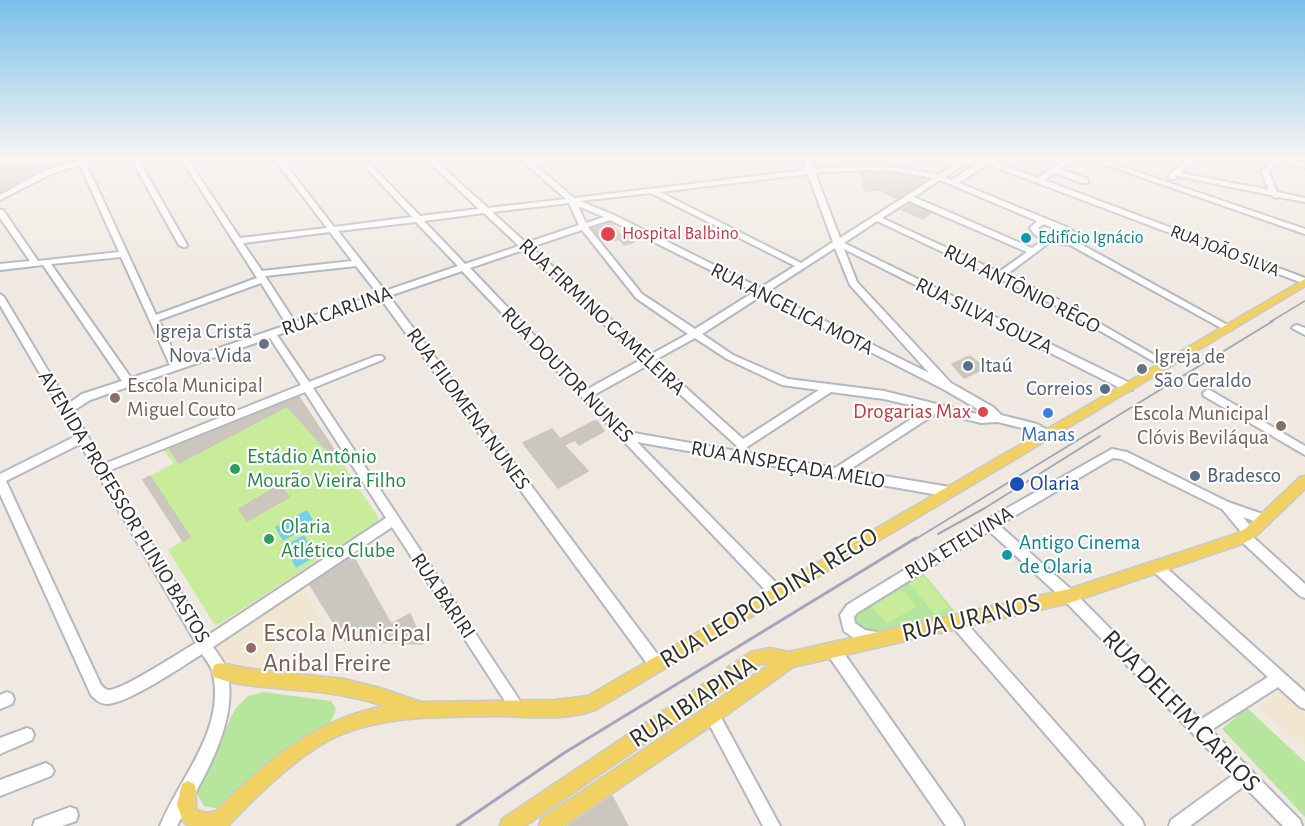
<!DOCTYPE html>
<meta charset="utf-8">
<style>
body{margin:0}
canvas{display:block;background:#efe9e1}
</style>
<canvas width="1305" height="826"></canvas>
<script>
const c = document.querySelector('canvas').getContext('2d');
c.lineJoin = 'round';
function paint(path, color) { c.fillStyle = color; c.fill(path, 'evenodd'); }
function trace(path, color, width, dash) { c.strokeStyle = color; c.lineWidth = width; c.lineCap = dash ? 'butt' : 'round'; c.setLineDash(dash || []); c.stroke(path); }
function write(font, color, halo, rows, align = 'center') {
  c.font = font + ' "Alegreya Sans",sans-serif'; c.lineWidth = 4.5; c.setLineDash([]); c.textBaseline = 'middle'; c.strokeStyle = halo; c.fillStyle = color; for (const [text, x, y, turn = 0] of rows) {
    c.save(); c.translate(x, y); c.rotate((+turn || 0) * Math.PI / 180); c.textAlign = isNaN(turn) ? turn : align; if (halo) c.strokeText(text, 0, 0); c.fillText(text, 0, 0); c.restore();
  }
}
const education = new Path2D(`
 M303 588 335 641 287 637 279 640 262 677 244 674 224 660 215 644Z
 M1280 691 1305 714V750L1260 707Z`);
const green = new Path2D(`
 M924 574 956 613 875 632 863 631 852 618 864 604Z
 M264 692 331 701 336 709 328 729 224 810 204 806 196 792 235 709 248 696Z
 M1247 708 1305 762V817L1222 729Z`);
const pitch = new Path2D(`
 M298 396 378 517V521L218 625 214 624 168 550 182 541 143 480 174 463 163 450Z
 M924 576 949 607 934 614 909 583Z
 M901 589 917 606 887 624 871 606Z`);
const water = new Path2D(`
 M307 510 315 523 283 541 275 527Z
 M304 535 315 557 296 568 284 546Z`);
const building = new Path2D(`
 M0 157H74V158L34 172 0 192Z
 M860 173H892L928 179 897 199 880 190 865 191 862 184H866Z
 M911 204 931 213 923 219 902 210Z
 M610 223 621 235 626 234 634 242 624 245 619 239 614 241 609 236 600 239 592 229Z
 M970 356 985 368 964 378 952 364Z
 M299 397 336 453 332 456 287 406 179 463 170 449Z
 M594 421H597L604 431 579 445 575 440 564 445 588 471 558 488 523 443 552 429 560 439Z
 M150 476 190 537 183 541 143 480Z
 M280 485 289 497 247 521 239 509Z
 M353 556 391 624 410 614 423 644 345 641 310 585Z
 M612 796 628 826H568Z`);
const minor = new Path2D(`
 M77 157H83L84 159 101 157 86 163 156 315 257 278 180 157H186L240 238 327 228 273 157H280L334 227 412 217 356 157H363L420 216 479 209 424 157H431L488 208 566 199 518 157H525L528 160 572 157 569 159 533 163 574 198 806 170 802 157H808L813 169C856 165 897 164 938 175L961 160 976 159V157H989L988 159 1038 178 1068 157H1076L1060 169 1088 179V183H1082L1055 173 1044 180 1305 278V284L987 164 959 183 1069 228 1078 235 1077 242 1233 328 1231 330H1225L1070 245 1050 242 1006 275 1061 301 1168 363 1170 365 1165 368 1055 305 877 221 844 243 1132 384 1133 387 1132 390H1124L844 249 857 282 951 383 993 407 1001 415 1037 424 1051 432 1052 435 1051 438 1047 439 1030 430 998 422 981 423 938 412 849 470 950 487 954 489 956 492 954 495 950 497 637 442 781 588 782 592 781 596 776 598 771 596 462 271 389 296 661 659 663 664 661 669 656 671 651 669 381 299 277 335 309 382 376 356H382L384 358 382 360 313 388 524 707 522 712 517 714 512 712 392 527 213 647C218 654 225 663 227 671 240 723 201 782 177 826H160C180 777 225 731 213 674 212 667 206 660 202 654 183 666 127 704 107 704 100 704 96 700 91 695L0 494V474L76 436 0 305V294L4 297 68 404 82 394 122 381 43 265 0 270V264L30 261 0 218V210H3L38 261 119 252 80 165 51 174 0 200V195L45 170 78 161ZM978 163 952 180 945 177 966 164ZM866 170 892 171 934 178 840 238 815 173ZM808 174 833 242 801 263 660 192ZM940 180 1037 221 1030 228 1034 234 1043 240 1032 248 914 197ZM651 193 795 266 760 288 614 215 580 201ZM909 201 1027 252 999 272 882 218ZM569 203 579 225 526 243 492 212ZM578 206 604 217 586 223ZM484 213 519 246 465 264 424 221ZM610 220 754 292 695 329 642 294 588 227ZM416 222 458 266 385 291 338 231ZM1044 224 1070 236V239C1058 241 1046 238 1038 228ZM582 230 636 298 688 334 650 355 531 247ZM330 232 352 261 262 271 243 243ZM835 248 850 285 929 373 767 292ZM523 250 642 359 586 390 470 268ZM121 257 170 365 131 378 51 264ZM356 266 378 294 295 322 265 276ZM261 283 287 325 178 362 159 320ZM761 296 943 389 988 415H981L884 391 788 379 733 355 702 334ZM270 338 301 385 104 464 73 411 90 400ZM695 338 727 359 782 385 819 390 743 439 655 360ZM648 365 737 446 736 451 628 432 592 396ZM305 392 386 518 207 636 108 471ZM831 392 884 399 927 409 835 468 748 453 747 447ZM80 444 196 643C180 652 123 690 109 690 105 690 104 687 101 685L6 481Z
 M130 157H137L187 245 186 247H183L179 245Z
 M1083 157H1094L1305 229V234Z
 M1190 157H1198L1181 173 1269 190 1261 172 1274 159 1273 157H1283L1305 164V168L1280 160 1269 172 1277 192 1305 198V202L1278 197 1275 198 1271 195 1177 176 1175 179H1169V175Z
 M1297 325 1305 328V335L1292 328 1294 326Z
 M1208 389 1305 446V455L1204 396 1203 393Z
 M1112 449 1127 452 1228 502 1268 516 1270 520 1268 524 1264 525 1243 517 1256 533 1253 537 1305 584V598L1300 596 1241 541 1239 537 1242 533 1222 509 1121 459 1113 458 999 525 1074 592 1200 720 1268 677 1153 571 1151 567 1153 563 1157 561 1161 563 1305 692V709L1300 707 1278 687 1211 730 1300 820 1302 826H1283L1244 786 1190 826H1169L1171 820 1233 775 1064 600 989 531 857 613 854 617 855 623 865 630 882 633 884 638 882 643C868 648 855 639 844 631L840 615 847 605 986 520Z
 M956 615 961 617 1142 820 1144 826H1125L951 625 949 621 951 617Z
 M833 643 838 645 962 820 964 826H946L828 655 826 650 828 645Z
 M7 692 12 694 14 699 12 704 0 709V695Z
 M712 708 717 710 780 826H763L707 720 705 715 707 710Z
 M27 728 32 730 34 735 32 740 0 754V738Z
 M46 763 51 766 54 771 51 776 0 796V780Z
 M70 807 76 809 78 815 76 821 62 826H33L35 820Z`);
const major = new Path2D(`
 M1305 279V286L597 709C565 722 530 716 497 716 446 717 390 715 342 734 303 750 257 795 228 826H190L184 823 177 805 182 784 188 781 194 784C198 793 194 801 197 810L206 813 216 811C264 763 317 718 385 706 356 697 328 692 298 690 271 687 240 687 214 677L212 671 214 665 220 663 251 669 344 679 380 688 421 702 555 700 588 696Z
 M1305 476V489L1255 537 1242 544 1069 603 793 667 718 721 564 826H539L541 819 770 664H760L525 826H500L502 819 751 652 770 648 789 652 1069 589 1233 535 1245 529 1300 477Z`);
const railFar2 = new Path2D(`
 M1270 322 1305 301`);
const railFar1 = new Path2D(`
 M938 534 985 508 1100 436
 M914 540 1273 321`);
const rail = new Path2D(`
 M457 826 564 753 916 538`);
const markers = [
 [608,234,8,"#e0444e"],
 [1026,238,6,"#0f9aa8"],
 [264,344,6,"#6b7280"],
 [968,366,6,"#5c6f8a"],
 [1142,369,6,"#6b7280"],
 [1105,389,6,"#5c6f8a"],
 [115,398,6,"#8d6e63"],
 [983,412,6,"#e0444e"],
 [1048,413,6,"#3f7fe0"],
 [1281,426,6,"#8d6e63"],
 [235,469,6,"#2e9e5b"],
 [1195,476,6,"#5c6f8a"],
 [1017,484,8,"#1a4fb4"],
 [269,539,6,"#2e9e5b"],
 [1007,555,6,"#0f9aa8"],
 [251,648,6,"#8d6e63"]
];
const farHealthnames = [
 ["Hospital Balbino",622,234]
];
const farCulturenames = [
 ["Edifício Ignácio",1038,238]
];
const farStreetnames = [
 ["RUA JOÃO SILVA",1225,251,21]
];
const streetNames = [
 ["RUA ANTÔNIO RÊGO",1022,289,27],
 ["RUA ANGELICA MOTA",792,309,27],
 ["RUA CARLINA",337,311,-19],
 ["RUA SILVA SOUZA",984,316,26],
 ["RUA FIRMINO GAMELEIRA",602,317,43],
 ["RUA DOUTOR NUNES",567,375,46],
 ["RUA FILOMENA NUNES",468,409,54],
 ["RUA ANSPEÇADA MELO",788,465,10],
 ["AVENIDA PROFESSOR PLINIO BASTOS",124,507,59],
 ["RUA ETELVINA",959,543,-31],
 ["RUA BARIRI",443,596,56]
];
const worshipNames = [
 ["Igreja Cristã",252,332],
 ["Nova Vida",252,356],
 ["Igreja de",1154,357,"left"],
 ["São Geraldo",1154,381,"left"]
];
const serviceNames = [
 ["Itaú",980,366],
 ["Correios",1093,389,"right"],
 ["Bradesco",1207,476]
];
const educationNames = [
 ["Escola Municipal",127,386],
 ["Miguel Couto",127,410],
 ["Escola Municipal",1269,414,"right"],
 ["Clóvis Beviláqua",1269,438,"right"]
];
const healthNames = [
 ["Drogarias Max",971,412]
];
const shopNames = [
 ["Manas",1048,435]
];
const leisureNames = [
 ["Estádio Antônio",247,457],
 ["Mourão Vieira Filho",247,481],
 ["Olaria",281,527],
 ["Atlético Clube",281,551]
];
const transitNames = [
 ["Olaria",1030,484]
];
const cultureNames = [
 ["Antigo Cinema",1019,543],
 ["de Olaria",1019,567]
];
const nearStreetnames = [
 ["RUA LEOPOLDINA REGO",769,598,-31],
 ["RUA URANOS",971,618,-13],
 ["RUA IBIAPINA",693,702,-33],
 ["RUA DELFIM CARLOS",1181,711,46]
];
const nearEducationnames = [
 ["Escola Municipal",263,633],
 ["Anibal Freire",263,663]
];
paint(education, '#f0e6d1');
paint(green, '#b6e59e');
paint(pitch, '#c9ec9a');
paint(water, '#75cff0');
paint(building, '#cbc7bf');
trace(building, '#cbc5ba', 1.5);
trace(minor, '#b4b7c1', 4);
trace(major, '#c9c9c9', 3);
paint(minor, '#fff');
paint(major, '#f2d163');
trace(railFar2, '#a3a6b8', 1.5);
trace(railFar1, '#a3a6b8', 2);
trace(rail, '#a3a6b8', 3);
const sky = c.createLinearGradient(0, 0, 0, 273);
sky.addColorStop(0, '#7abfeb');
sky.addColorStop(0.58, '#f8f5f2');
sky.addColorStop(1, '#f8f5f200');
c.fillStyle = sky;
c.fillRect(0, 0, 1305, 273);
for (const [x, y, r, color] of markers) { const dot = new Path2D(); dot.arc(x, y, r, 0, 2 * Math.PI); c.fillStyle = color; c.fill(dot); trace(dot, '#fff', 2); }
write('18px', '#be3a42', '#fff', farHealthnames, 'left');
write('18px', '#0d838f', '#fff', farCulturenames, 'left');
write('18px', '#2e2e2e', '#fff', farStreetnames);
write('21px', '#2e2e2e', '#fff', streetNames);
write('21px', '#5b616d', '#fff', worshipNames, 'right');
write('21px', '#4e5e75', '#fff', serviceNames, 'left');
write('21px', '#785e54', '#fff', educationNames, 'left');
write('21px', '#be3a42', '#fff', healthNames, 'right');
write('21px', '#366cbe', '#fff', shopNames);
write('21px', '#27864d', '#fff', leisureNames, 'left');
write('21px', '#164399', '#fff', transitNames, 'left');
write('21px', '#0d838f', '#fff', cultureNames, 'left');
write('26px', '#2e2e2e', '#fff', nearStreetnames);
write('26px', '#785e54', '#fff', nearEducationnames, 'left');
</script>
